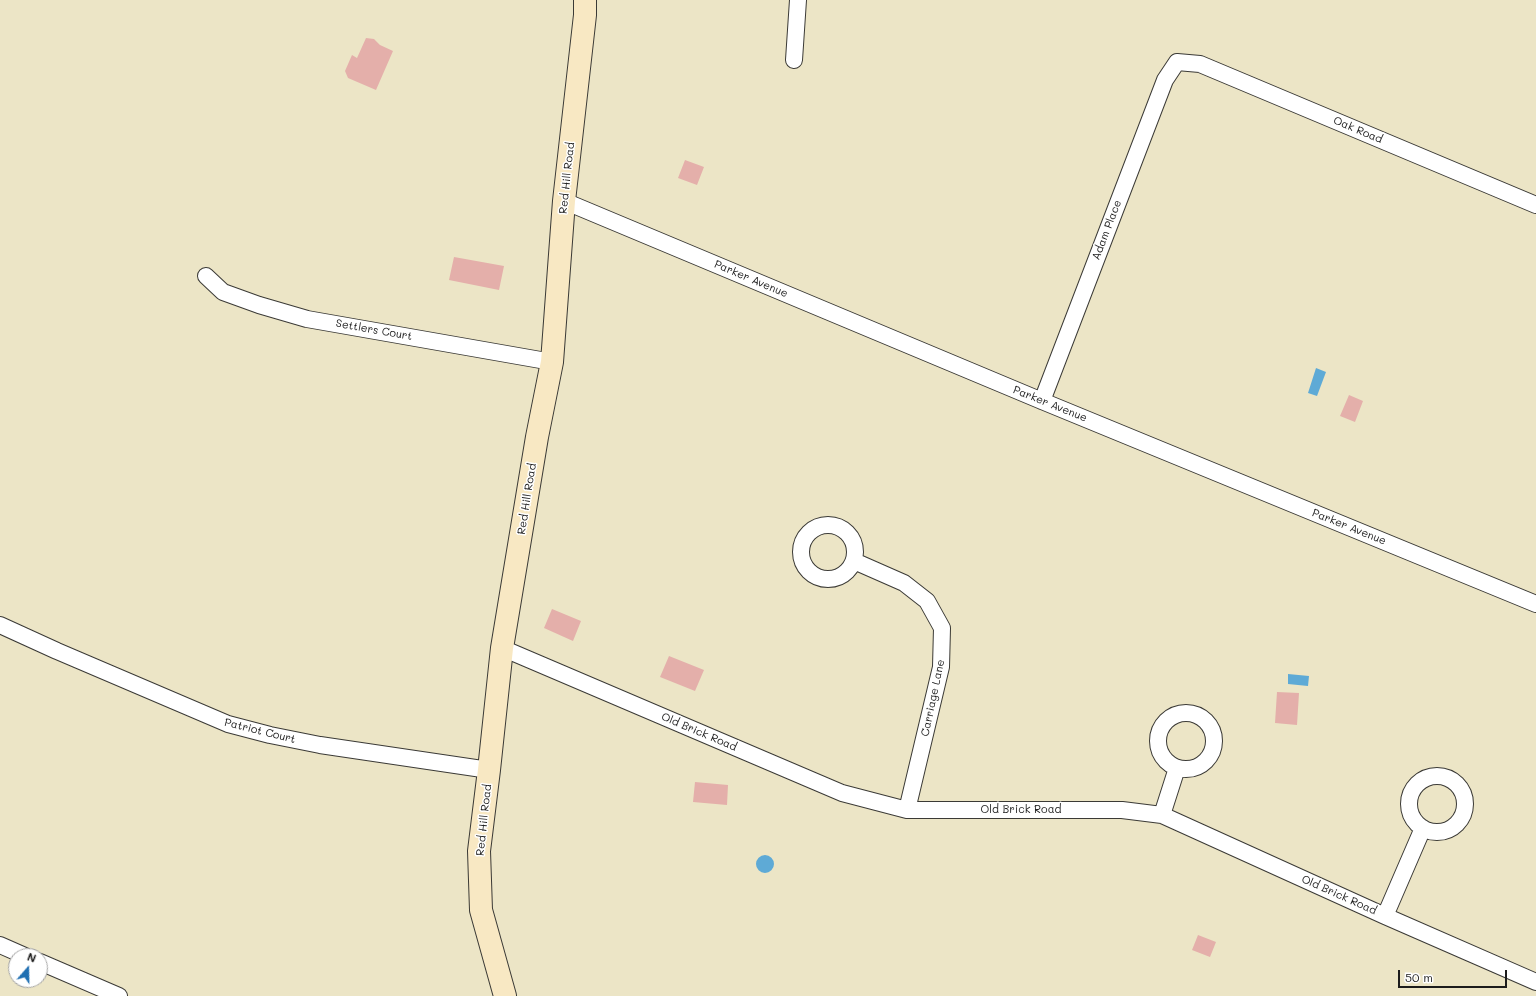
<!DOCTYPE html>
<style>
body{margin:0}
#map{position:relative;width:1536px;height:996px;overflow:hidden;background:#ece5c6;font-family:Mali,sans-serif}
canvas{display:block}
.north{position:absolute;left:8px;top:948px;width:40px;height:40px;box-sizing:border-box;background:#fff;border:1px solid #a4a4a4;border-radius:50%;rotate:20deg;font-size:11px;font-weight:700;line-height:16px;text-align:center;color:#1c1c1c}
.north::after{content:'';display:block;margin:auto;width:14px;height:18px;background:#1f6fb2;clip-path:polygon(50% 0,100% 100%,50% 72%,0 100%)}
.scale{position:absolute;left:1398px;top:970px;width:109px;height:18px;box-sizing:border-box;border:2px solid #1c1c1c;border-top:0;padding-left:5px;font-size:12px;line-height:14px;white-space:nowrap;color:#1c1c1c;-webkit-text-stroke:3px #fff;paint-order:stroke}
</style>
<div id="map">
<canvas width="1536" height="996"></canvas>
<div class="north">N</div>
<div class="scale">50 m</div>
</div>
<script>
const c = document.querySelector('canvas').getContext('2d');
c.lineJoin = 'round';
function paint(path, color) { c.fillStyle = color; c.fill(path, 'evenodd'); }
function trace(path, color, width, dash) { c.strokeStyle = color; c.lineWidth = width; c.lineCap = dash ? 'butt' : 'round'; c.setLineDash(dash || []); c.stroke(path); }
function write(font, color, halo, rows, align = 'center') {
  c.font = font + ' Mali,sans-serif'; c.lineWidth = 3; c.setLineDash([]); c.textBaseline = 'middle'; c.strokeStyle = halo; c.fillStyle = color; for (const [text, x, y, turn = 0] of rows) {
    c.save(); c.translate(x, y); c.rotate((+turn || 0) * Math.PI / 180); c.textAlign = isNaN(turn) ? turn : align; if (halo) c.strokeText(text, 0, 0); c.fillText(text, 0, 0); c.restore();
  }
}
const water = new Path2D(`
 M1316 368 1326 372 1317 396 1308 393Z
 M1288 674 1309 676 1308 686 1288 684Z
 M756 864a9 9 0 1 1 18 0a9 9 0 1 1-18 0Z`);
const building = new Path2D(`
 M366 38 374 39 380 45 393 51 376 90 348 78 345 71 352 55 357 58Z
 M685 160 704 167 697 185 678 178Z
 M454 257 504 266 499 290 449 280Z
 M1349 395 1363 401 1355 422 1340 416Z
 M552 609 581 621 573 641 544 628Z
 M669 656 704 670 695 691 660 677Z
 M1277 692 1299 693 1297 725 1275 723Z
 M695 782 728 785 727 805 693 802Z
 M1198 935 1216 942 1210 957 1192 950Z`);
const street = new Path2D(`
 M794 60 798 0
 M564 201 1042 401 1536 604
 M206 276 223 292 259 305 307 319 552 362
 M1042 401 1165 80 1177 62 1200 64 1536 205
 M801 552a27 27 0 1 1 54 0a27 27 0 1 1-54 0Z
 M854 561 904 583 927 601 942 628 941 667 907 810
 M0 625 57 651 228 724 270 735 320 745 489 770
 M502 648 842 793 907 810H1122L1162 815 1385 916 1536 982
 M1158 741a28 28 0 1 1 56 0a28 28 0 1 1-56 0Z
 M1409 804a28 28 0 1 1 56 0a28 28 0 1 1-56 0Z
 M1162 815 1177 768
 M1385 916 1423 828
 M0 945 25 956
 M40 962 119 996`);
const secondary = new Path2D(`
 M505 996 481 910 479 851 489 770 502 648 537 437 552 362 564 201 585 15V0`);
const streetNames = [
 ["Oak Road",1358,130,23],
 ["Red Hill Road",567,178,-84],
 ["Adam Place",1107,230,-69],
 ["Parker Avenue",751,279,23],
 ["Settlers Court",374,330,10],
 ["Parker Avenue",1050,404,22],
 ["Red Hill Road",527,499,-81],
 ["Parker Avenue",1349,527,22],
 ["Carriage Lane",933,698,-78],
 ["Patriot Court",260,731,14],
 ["Old Brick Road",699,732,23],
 ["Old Brick Road",1021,810],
 ["Red Hill Road",484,820,-84],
 ["Old Brick Road",1339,895,24]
];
paint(water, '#5eaad6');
paint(building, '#e4afaa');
trace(street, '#3b3a36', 18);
trace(secondary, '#3b3a36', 24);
trace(street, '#fff', 16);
trace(secondary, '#f8e8c3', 22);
write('11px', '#1c1c1c', '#fff', streetNames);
</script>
